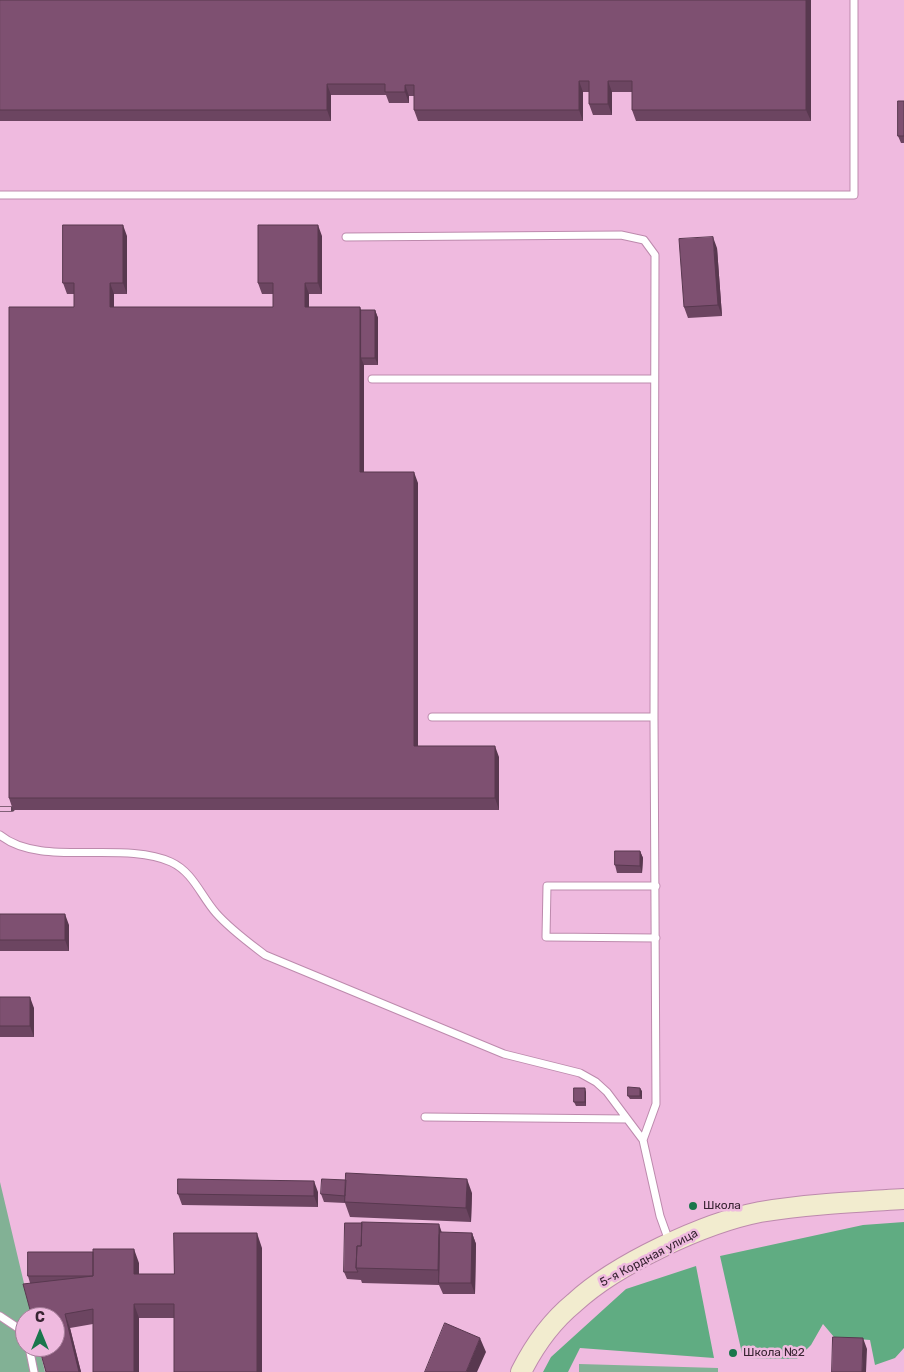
<!DOCTYPE html>
<meta charset="utf-8">
<style>
body{margin:0}
#map{position:relative;width:904px;height:1372px;overflow:hidden;background:#efbadf;font-family:Rubik,sans-serif}
canvas{display:block}
.north{position:absolute;left:15px;top:1307px;width:50px;height:50px;box-sizing:border-box;background:#efbadf;border:1px solid #a67e9a;border-radius:50%;rotate:0deg;font-size:14px;font-weight:700;line-height:20px;text-align:center;color:#382432}
.north::after{content:'';display:block;margin:auto;width:18px;height:22px;background:#1a764c;clip-path:polygon(50% 0,100% 100%,50% 72%,0 100%)}
</style>
<div id="map">
<canvas width="904" height="1372"></canvas>
<div class="north">С</div>
</div>
<script>
const c = document.querySelector('canvas').getContext('2d');
c.lineJoin = 'round';
function paint(path, color) { c.fillStyle = color; c.fill(path, 'evenodd'); }
function trace(path, color, width, dash) { c.strokeStyle = color; c.lineWidth = width; c.lineCap = dash ? 'butt' : 'round'; c.setLineDash(dash || []); c.stroke(path); }
function write(font, color, halo, rows, align = 'center') {
  c.font = font + ' Rubik,sans-serif'; c.lineWidth = 5; c.setLineDash([]); c.textBaseline = 'middle'; c.strokeStyle = halo; c.fillStyle = color; for (const [text, x, y, turn = 0] of rows) {
    c.save(); c.translate(x, y); c.rotate((+turn || 0) * Math.PI / 180); c.textAlign = isNaN(turn) ? turn : align; if (halo) c.strokeText(text, 0, 0); c.fillText(text, 0, 0); c.restore();
  }
}
const green = new Path2D(`
 M0 1182 32 1317H25V1347H39L45 1372H0Z
 M579 1364 718 1368V1372H579Z`);
const forest = new Path2D(`
 M904 1222V1348L895 1358 875 1365 870 1340 834 1337 823 1324 811 1345 797 1359 743 1358 720 1256 863 1225Z
 M696 1266 714 1358 580 1348 568 1372H543L551 1357 626 1289Z`);
const lane = new Path2D(`
 M0 195H854V0
 M346 237 621 235 644 240 655 255 654 717 656 1104 643 1140
 M372 379H654
 M432 717H654
 M0 835C40 868 123 840 171 862 193 872 201 896 216 913 230 929 248 942 265 955L504 1054 580 1073 596 1082 607 1092 643 1140 660 1216 669 1241
 M656 886H547L546 937 656 938
 M425 1117 627 1119
 M0 1316 21 1330 25 1338
 M29 1347 34 1372`);
const secondary = new Path2D(`
 M521 1372C534 1346 552 1321 574 1303 616 1264 704 1223 760 1212 808 1204 856 1202 904 1199`);
const rail = new Path2D(`
 M0 809H12`);
const wall = new Path2D(`
 M0 0H811V121H636L632 110V92H612V115H593L589 104V92H583V121H418L414 110V96H409V103H389L386 95H331V121H0Z
 M904 101V143H901L898 136Z
 M127 236V294H114V307H273V294H262L258 283 322 236V294H309V307L361 310H375L378 318V365H364V472L418 483V746L499 757V810H13L9 798 74 307V294H67L63 283Z
 M717 248 722 316 688 318 684 307Z
 M640 851 643 858 642 873H617L615 865Z
 M0 914 69 925V951H0Z
 M0 997 34 1008V1037H0Z
 M642 1091V1099H630L628 1096Z
 M586 1092V1106H576L574 1102Z
 M318 1192V1207L182 1205 178 1194Z
 M472 1193 471 1222 350 1217 345 1203 324 1202 321 1194Z
 M442 1233H472L476 1244 475 1294H443L439 1285 362 1283 361 1280 347 1279 344 1272Z
 M262 1248V1372L174 1318H139V1372L93 1324 70 1328 81 1372H46L30 1283 28 1276 139 1263V1274H174Z`);
const shadedWall = new Path2D(`
 M806 0H811V121L806 110Z
 M579 81 583 92V121L579 110Z
 M608 81 612 92V115L608 104Z
 M327 84 331 95V121L327 110Z
 M405 85 409 96V103L405 92Z
 M123 225 127 236V294L123 283Z
 M318 225 322 236V294L318 283Z
 M713 237 717 248 722 316 718 305Z
 M110 283 114 294V318L110 307Z
 M305 283 309 294V318L305 307Z
 M360 307 364 318 361 358 364 365V483L360 472Z
 M375 310 378 318V365L375 358Z
 M414 472 418 483V757L414 746Z
 M495 746 499 757V810L495 798Z
 M640 851 643 858 642 873 640 866Z
 M65 914 69 925V951L65 940Z
 M30 997 34 1008V1037L30 1026Z
 M585 1088 586 1092V1106L585 1102Z
 M640 1088 642 1091V1099L640 1096Z
 M467 1179 472 1193 471 1222 466 1208Z
 M314 1181 318 1192V1207L314 1196Z
 M439 1224 444 1239 442 1283 438 1270Z
 M257 1233 262 1248V1372H257Z
 M472 1233 476 1244 475 1294 471 1283Z
 M134 1249 139 1263V1289L134 1274Z
 M134 1304 139 1318V1372H134Z
 M65 1314 70 1328 81 1372H79Z
 M480 1338 486 1352 477 1372H466Z
 M863 1338 867 1349 866 1372H862Z`);
const building = new Path2D(`
 M0 0H806V110H632V81H608V104H589V81H579V110H414V85H405V92H385V84H327V110H0Z
 M898 101H904V136H898Z
 M63 225H123V283H110V307H273V283H258V225H318V283H305V307H360V472H414V746H495V798H9V307H74V283H63Z
 M713 237 718 305 684 307 679 239Z
 M361 310H375V358H361Z
 M615 851H640V866L615 865Z
 M0 914H65V940H0Z
 M0 997H30V1026H0Z
 M628 1087 640 1088V1096H628Z
 M574 1088H585V1102H574Z
 M346 1173 467 1179 466 1208 345 1202Z
 M178 1179 314 1181V1196L178 1194Z
 M322 1179 346 1180 345 1196 321 1194Z
 M362 1222 439 1224 438 1270 356 1268 357 1246H361Z
 M345 1223H362L361 1246H357L356 1268 358 1272H344Z
 M440 1232 472 1233 471 1283H439Z
 M174 1233H257V1372H174V1304H134V1372H93V1309L65 1314 79 1372H46L39 1347H55V1317H32L23 1284 93 1276V1249H134V1274H174Z
 M28 1252H93V1276H28Z
 M445 1323 480 1338 466 1372H425Z
 M833 1337 863 1338 862 1372H832Z`);
const markers = [
 [693,1206,5,"#1a764c"],
 [733,1353,5,"#1a764c"]
];
const poiNames = [
 ["Школа",703,1206],
 ["Школа №2",743,1353]
];
const streetNames = [
 ["5-я Кордная улица",649,1258,-28]
];
paint(green, '#82b195');
paint(forest, '#60ac82');
trace(lane, '#bd8aad', 9);
trace(secondary, '#bd8aad', 22);
trace(lane, '#fff', 7);
trace(secondary, '#f2eccf', 20);
trace(rail, '#5f4457', 5.5);
trace(rail, '#efbadf', 4, [11]);
paint(wall, '#6c4561');
paint(shadedWall, '#58384f');
paint(building, '#7e5071');
trace(building, '#58384f', 1);
for (const [x, y, r, color] of markers) { const dot = new Path2D(); dot.arc(x, y, r, 0, 2 * Math.PI); c.fillStyle = color; c.fill(dot); trace(dot, '#efbadf', 2); }
write('12px', '#382432', '#efbadf', poiNames, 'left');
write('12px', '#382432', '#efbadf', streetNames);
</script>
